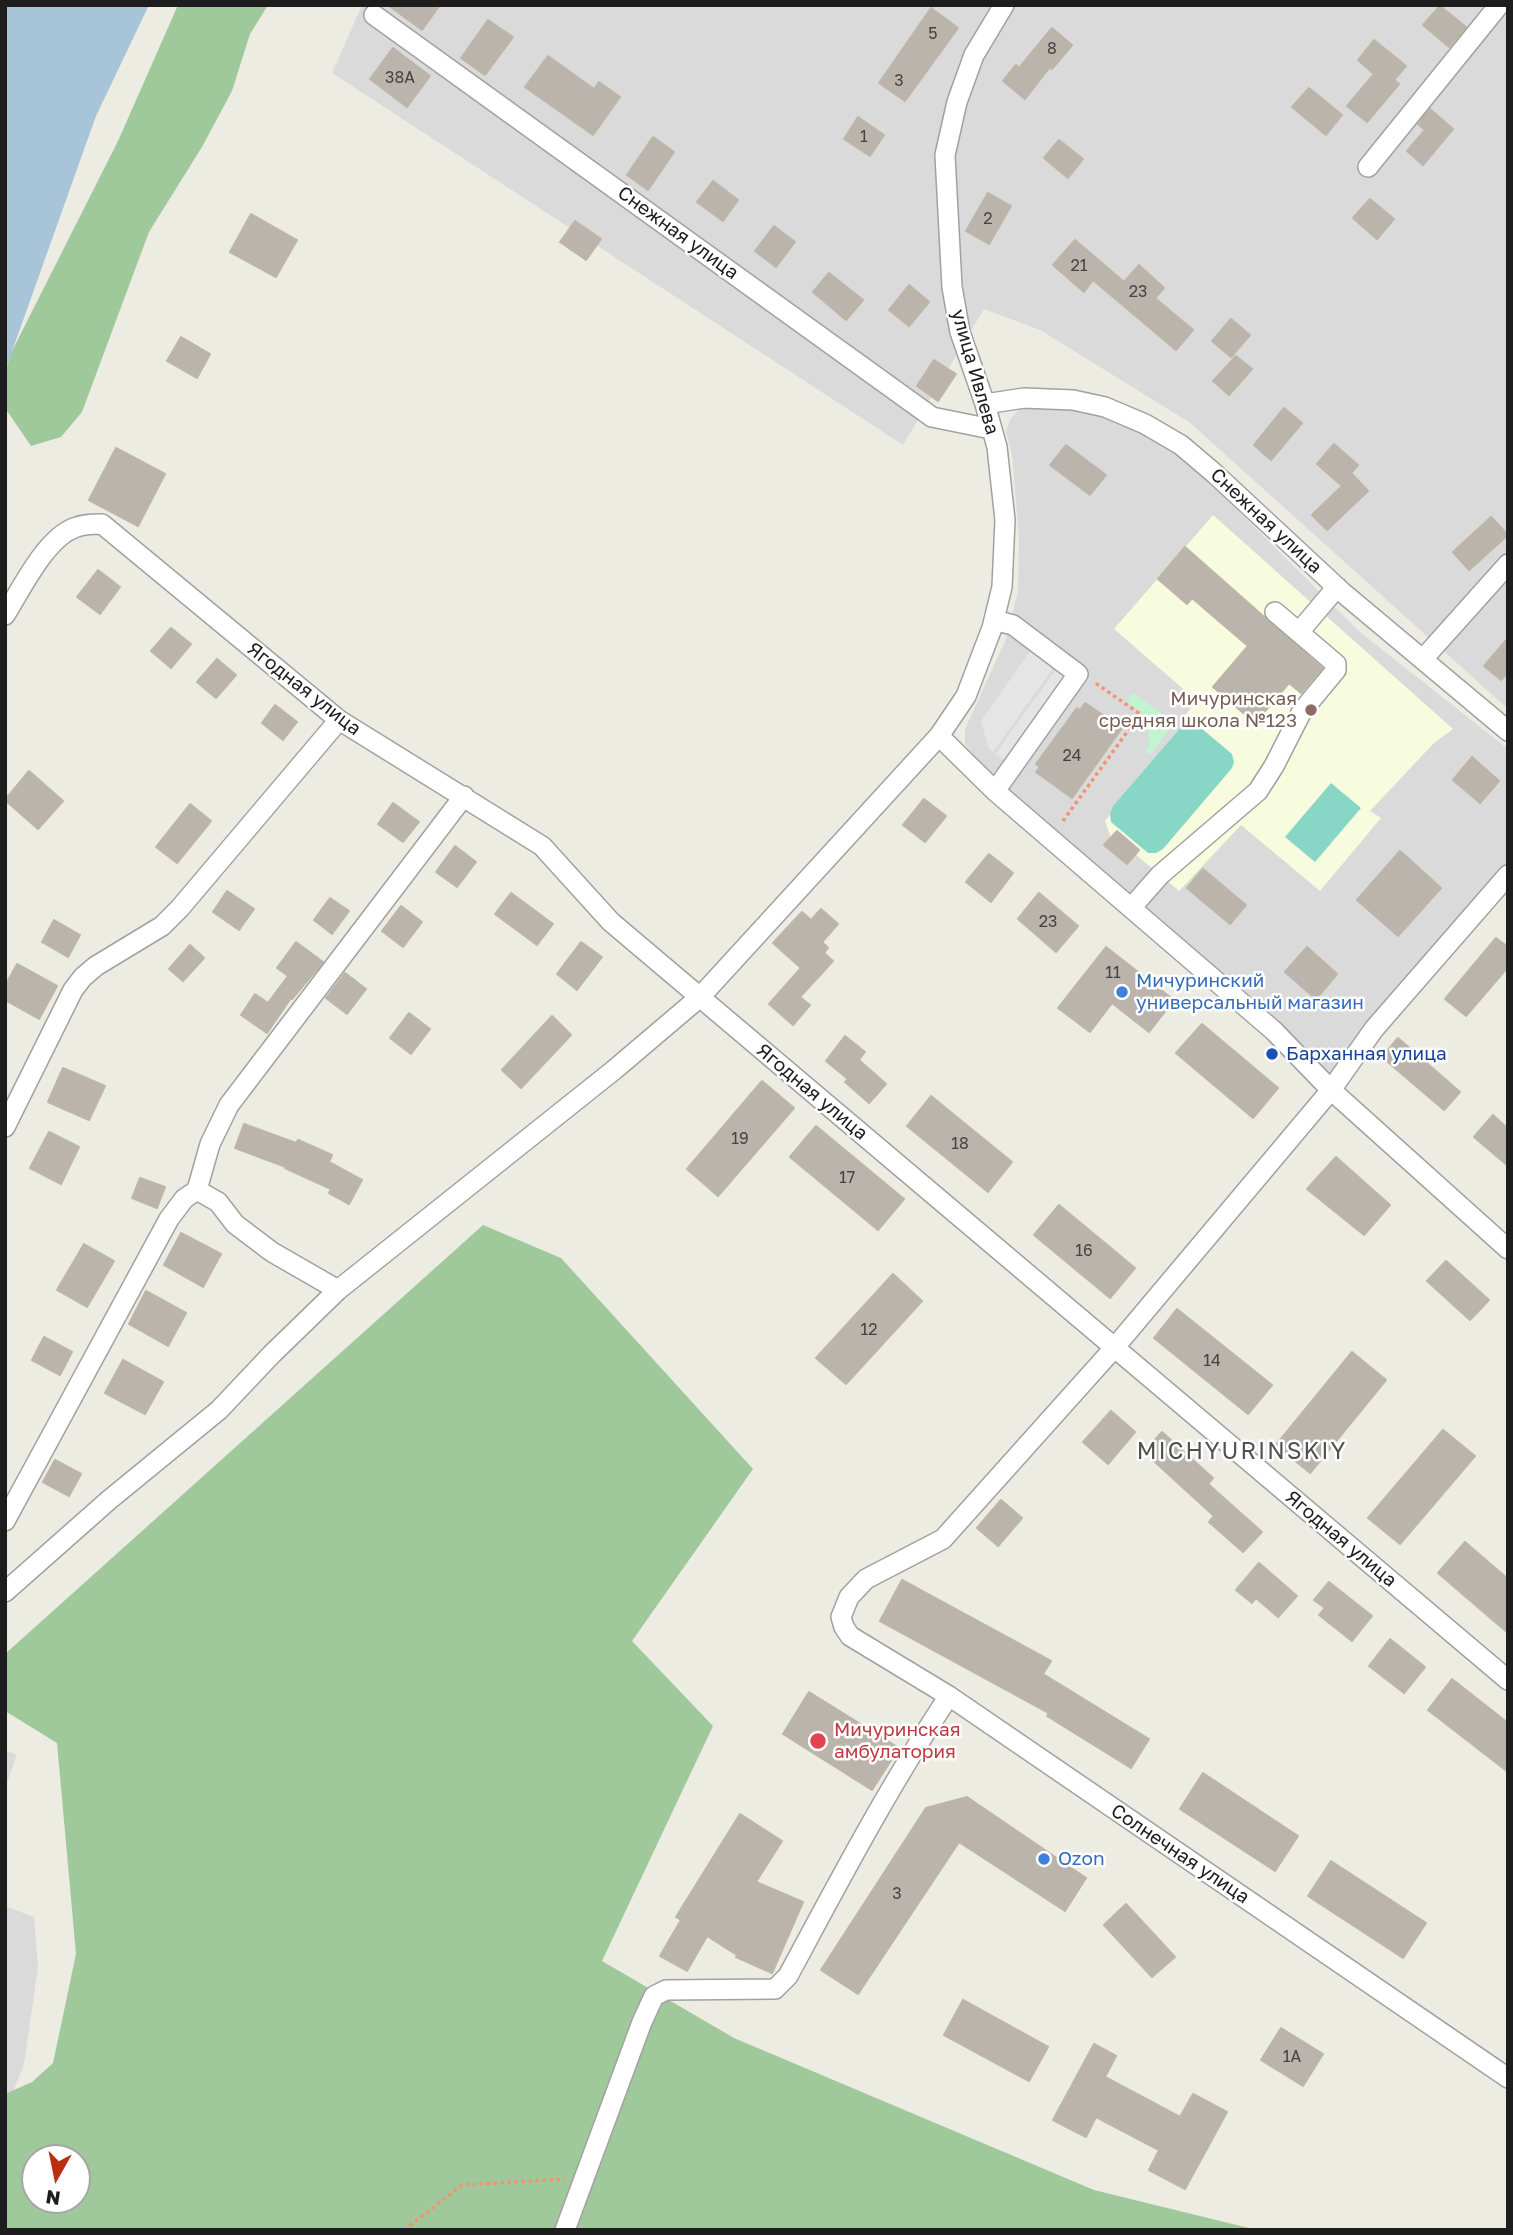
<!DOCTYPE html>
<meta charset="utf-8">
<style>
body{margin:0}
#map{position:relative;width:1513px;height:2235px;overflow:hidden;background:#edece3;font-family:"Golos Text",sans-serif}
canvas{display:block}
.frame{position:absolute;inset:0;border:7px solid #1d1d1d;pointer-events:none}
.north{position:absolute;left:21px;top:2144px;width:70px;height:70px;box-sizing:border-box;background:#fff;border:2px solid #a5a5a5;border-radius:50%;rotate:189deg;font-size:19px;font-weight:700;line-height:28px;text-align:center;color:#1d1d1d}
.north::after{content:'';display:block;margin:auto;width:24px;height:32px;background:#b92f10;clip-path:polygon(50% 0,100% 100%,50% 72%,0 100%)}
</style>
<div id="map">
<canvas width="1513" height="2235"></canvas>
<div class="frame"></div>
<div class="north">N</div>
</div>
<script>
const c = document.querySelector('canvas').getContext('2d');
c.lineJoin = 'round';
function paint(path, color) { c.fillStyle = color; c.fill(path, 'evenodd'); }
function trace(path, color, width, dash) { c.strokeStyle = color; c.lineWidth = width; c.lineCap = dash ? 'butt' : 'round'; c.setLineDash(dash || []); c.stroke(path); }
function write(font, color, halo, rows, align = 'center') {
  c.font = font + ' "Golos Text",sans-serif'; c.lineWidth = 5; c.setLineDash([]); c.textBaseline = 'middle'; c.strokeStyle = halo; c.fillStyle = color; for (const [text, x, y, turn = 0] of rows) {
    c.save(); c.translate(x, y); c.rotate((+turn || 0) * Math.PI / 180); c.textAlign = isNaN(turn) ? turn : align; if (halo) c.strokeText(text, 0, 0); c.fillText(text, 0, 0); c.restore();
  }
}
const residential = new Path2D(`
 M362 5H1508V709L1189 422 1040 330 984 309 903 445 332 73Z
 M1041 404 1092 411 1137 429 1187 460 1361 633 1508 749V872L1338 1068 1329 1072 1318 1068 979 762 965 744V729L1006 639 1018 591 1019 536 1012 455 1006 431 1010 420 1019 409Z
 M5 1751 17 1754 5 1789Z
 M5 1906 34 1917 38 1967 24 2064 5 2112Z`);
const education = new Path2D(`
 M1213 515 1453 729 1434 743 1370 811 1381 818 1320 891 1241 825 1179 891 1135 854 1139 849 1117 831 1111 838 1105 821 1110 815 1113 806 1183 725 1181 720 1197 701 1114 629Z`);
const forest = new Path2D(`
 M178 5H268L250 34 232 91 202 147 149 232 82 412 61 437 31 446 5 408V372L11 353 118 141Z
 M483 1225 561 1258 753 1469 632 1641 713 1726 602 1961 734 2038 1094 2190 1257 2230H5V2094L32 2082 53 2063 76 1954 57 1743 5 1711V1654ZM35 2158H77V2200H35Z`);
const park = new Path2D(`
 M1133 693 1174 722 1150 755 1145 751 1149 745 1147 716 1127 702Z`);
const pitch = new Path2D(`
 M1188 722 1195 723 1232 754 1234 762 1232 768 1163 849 1156 853H1148L1111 822 1110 814 1113 806 1182 726Z
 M1331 783 1361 808 1315 862 1285 837Z`);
const parking = new Path2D(`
 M1031 650 1054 667 993 752 989 749 981 721Z
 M1057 668 1067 676 1006 761 995 754Z`);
const water = new Path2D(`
 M5 5H149L96 116 5 371Z`);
const building = new Path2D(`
 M388 5H440L422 30Z
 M1440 6 1466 27 1449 47 1423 25Z
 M931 8 958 28 905 101 879 83Z
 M488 20 513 37 485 75 461 58Z
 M1052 28 1072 45 1052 69 1050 67 1025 99 1003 81 1016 65 1019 68Z
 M1374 40 1406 66 1394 80 1399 84 1367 122 1347 106 1374 74 1358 60Z
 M393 48 430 76 407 107 370 79Z
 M548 56 594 89 599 82 620 97 593 135 525 87Z
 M1309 88 1342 115 1326 135 1292 107Z
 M1430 109 1453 129 1423 165 1407 151 1425 130 1418 124Z
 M858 117 884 135 870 156 844 139Z
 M653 137 674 152 648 190 627 175Z
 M1059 140 1083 159 1068 178 1044 158Z
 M713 181 738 200 723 221 697 202Z
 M988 193 1011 206 989 244 966 231Z
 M1370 199 1394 219 1377 239 1353 218Z
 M251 214 297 240 276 277 230 252Z
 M575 221 601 239 586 260 560 242Z
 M774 226 795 242 776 267 755 251Z
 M1075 240 1124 282 1139 265 1164 288 1155 298 1193 330 1176 350 1093 280 1084 292 1053 265Z
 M829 273 863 300 846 320 813 292Z
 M909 285 929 302 909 326 889 310Z
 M1231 319 1250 335 1231 357 1212 341Z
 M181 337 210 354 197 378 167 361Z
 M1236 356 1252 369 1229 395 1213 381Z
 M934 360 956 374 938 401 917 386Z
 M1284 408 1302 423 1271 460 1254 445Z
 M1334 444 1358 465 1351 473 1368 491 1327 530 1312 515 1342 486 1317 464Z
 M1066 445 1106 475 1090 495 1050 465Z
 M116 448 165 474 138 526 89 500Z
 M1491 517 1508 535 1469 570 1453 552Z
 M1185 547 1322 668 1301 693 1289 683 1255 723 1213 687 1248 646 1192 598 1187 604 1158 579Z
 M98 570 120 587 100 614 77 597Z
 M171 628 191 644 171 668 151 651Z
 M1508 638V672L1501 680 1484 666Z
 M217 659 236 675 216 698 197 682Z
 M1085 703 1122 728 1072 798 1036 772 1040 767 1036 764 1077 708 1080 710Z
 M275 705 297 722 283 740 262 723Z
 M1472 757 1499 781 1480 803 1453 780Z
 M29 771 63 801 38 829 5 800Z
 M924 799 946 816 925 842 903 825Z
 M393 803 419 822 403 842 378 824Z
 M190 804 211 821 177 863 156 847Z
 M1117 831 1139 850 1127 864 1104 845Z
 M455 846 476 862 457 887 436 872Z
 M1400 851 1441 888 1398 936 1357 900Z
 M989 854 1013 873 991 902 966 882Z
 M1203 869 1246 905 1230 924 1187 888Z
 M227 891 254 909 239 930 213 912Z
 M511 893 553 924 537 945 495 914Z
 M1039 893 1078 926 1056 952 1018 919Z
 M330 898 349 911 332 934 314 920Z
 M401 906 422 922 403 947 382 931Z
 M821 909 838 924 822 942 828 948 824 953 833 961 800 997 810 1005 793 1025 769 1004 801 968 773 943 802 912 811 920Z
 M54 920 80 935 68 957 42 942Z
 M1496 938 1508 947V967L1466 1016 1445 999Z
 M296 942 323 962 292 999 291 998 267 1033 241 1015 255 994 268 1003 288 976 277 968Z
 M581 942 602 957 577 990 557 974Z
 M190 945 204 958 183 981 169 969Z
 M1106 947 1174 1000 1149 1032 1112 1003 1090 1032 1058 1008Z
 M1307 947 1337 974 1316 999 1285 972Z
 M17 964 57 986 39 1019 5 1000V986Z
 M345 973 366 989 347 1014 326 998Z
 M409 1013 430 1029 411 1054 390 1038Z
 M552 1016 571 1035 521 1088 502 1070Z
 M1202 1024 1278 1088 1253 1118 1176 1053Z
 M845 1036 865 1052 859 1060 886 1084 869 1103 845 1082 848 1079 826 1061Z
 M1398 1038 1460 1092 1444 1110 1382 1057Z
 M63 1068 105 1086 89 1120 48 1102Z
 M762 1081 794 1108 718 1196 687 1169Z
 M931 1096 1012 1162 988 1192 907 1126Z
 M1493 1115 1508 1129V1166L1474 1137Z
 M244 1124 296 1143 298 1140 332 1155 329 1162 362 1180 349 1204 329 1193 331 1189 285 1168 286 1167 235 1148Z
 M816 1126 904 1199 878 1230 790 1157Z
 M49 1132 79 1147 61 1184 30 1168Z
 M1336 1157 1390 1205 1364 1235 1307 1189Z
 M140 1178 165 1187 157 1208 132 1198Z
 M1059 1205 1135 1268 1110 1298 1034 1235Z
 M181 1233 221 1254 203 1287 164 1265Z
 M84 1244 114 1261 87 1307 57 1290Z
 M1446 1261 1489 1300 1470 1320 1427 1281Z
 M893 1274 922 1301 846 1384 816 1358Z
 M146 1291 186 1313 168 1346 129 1324Z
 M1177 1309 1272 1385 1248 1414 1154 1338Z
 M44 1337 72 1352 60 1375 32 1360Z
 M1352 1352 1386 1380 1310 1473 1276 1445Z
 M123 1360 163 1382 145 1414 105 1393Z
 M1111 1411 1135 1432 1108 1464 1083 1442Z
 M1443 1430 1475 1456 1400 1544 1368 1518Z
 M1162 1432 1213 1478 1208 1484 1262 1532 1243 1552 1209 1522 1214 1516 1144 1452Z
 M55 1460 81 1474 69 1496 43 1482Z
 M1001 1500 1022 1518 998 1546 977 1528Z
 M1465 1542 1508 1579V1633L1438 1573Z
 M1259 1563 1297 1596 1278 1617 1256 1598 1252 1603 1236 1590Z
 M902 1580 1051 1661 1043 1674 1149 1739 1131 1768 1047 1716 1049 1713 880 1621Z
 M1329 1582 1372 1616 1352 1641 1319 1615 1325 1608 1314 1600Z
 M1390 1639 1425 1667 1404 1693 1369 1666Z
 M1452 1679 1508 1723V1772L1428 1710Z
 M809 1692 899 1748 872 1790 783 1734Z
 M1203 1773 1298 1836 1275 1871 1180 1809Z
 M967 1797 1086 1878 1065 1911 959 1842 858 1994 821 1970 926 1808Z
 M740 1814 782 1841 756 1882 803 1902 772 1973 736 1957 737 1955 707 1936 687 1971 660 1956 681 1920 676 1917Z
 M1331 1861 1426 1923 1403 1958 1308 1896Z
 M1126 1904 1175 1957 1152 1977 1104 1925Z
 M963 2000 1048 2047 1029 2081 944 2035Z
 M1281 2028 1323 2054 1303 2086 1261 2060Z
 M1094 2044 1116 2056 1105 2077 1180 2117 1193 2094 1227 2112 1185 2189 1149 2170 1159 2150 1096 2117 1086 2137 1053 2120Z`);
const path = new Path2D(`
 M1063 821 1140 714 1094 682
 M404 2230 462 2185 565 2179`);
const minor = new Path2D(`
 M374 15 932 417 991 429
 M1368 167 1499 5
 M985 404 1024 398 1073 400 1105 407 1145 424 1181 445 1214 473 1342 592 1508 731
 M5 615C21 590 45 539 74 528 83 524 93 524 102 524L339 720 542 846 611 922 1508 1680
 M994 620 1013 625 1078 674 995 791
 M1299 632 1337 587
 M1423 659 1508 564
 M939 736 995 791 1274 1031 1331 1090 1508 1249
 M1508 875 1374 1029 1331 1090 1115 1347 943 1539 866 1579 849 1597 841 1617 844 1627 850 1636 949 1696 1508 2078
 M1131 908 1160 875 1258 791 1274 766 1302 711 1336 670V664L1275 612
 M5 1127 73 990 83 977 96 966 162 926 180 908 339 720
 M338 1290 272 1252 235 1224 218 1202 197 1190 210 1144 229 1105 464 796
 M5 1521 169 1219 184 1199 197 1190
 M5 1592 109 1500 219 1410 272 1354 338 1290 614 1070 700 997 939 736 966 696 992 628 1002 587 1005 520 997 447 985 404 960 332 952 287 945 155 957 102 974 55 1004 5
 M565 2230 642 2022 654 1996 666 1990 775 1989 788 1976C839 1881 889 1786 949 1696`);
const markers = [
 [1311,710,7,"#8d6e63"],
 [1122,992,7,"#3f7fe0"],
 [1272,1054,7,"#1a4fb4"],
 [818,1741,9,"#e0444e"],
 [1044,1859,7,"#3f7fe0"]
];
const numberNames = [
 ["5",933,34],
 ["8",1052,49],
 ["38А",400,78],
 ["3",899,81],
 ["1",864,137],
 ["2",988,219],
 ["21",1079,266],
 ["23",1138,292],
 ["24",1072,756],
 ["23",1048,922],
 ["11",1113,973],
 ["19",740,1139],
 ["18",960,1144],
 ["17",847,1178],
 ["16",1084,1251],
 ["12",869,1330],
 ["14",1212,1361],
 ["3",897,1894],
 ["1А",1292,2057]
];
const streetNames = [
 ["Снежная улица",678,233,36],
 ["улица Ивлева",975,372,74],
 ["Снежная улица",1266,521,43],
 ["Ягодная улица",304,689,38],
 ["Ягодная улица",812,1092,40],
 ["Ягодная улица",1341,1539,40],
 ["Солнечная улица",1180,1854,34]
];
const educationNames = [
 ["Мичуринская",1297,699],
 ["средняя школа №123",1297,721]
];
const shopNames = [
 ["Мичуринский",1136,981],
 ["универсальный магазин",1136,1003],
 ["Ozon",1058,1859]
];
const transitNames = [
 ["Барханная улица",1286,1054]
];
const healthNames = [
 ["Мичуринская",834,1730],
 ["амбулатория",834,1752]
];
const quarterNames = [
 ["MICHYURINSKIY",1242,1452]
];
paint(residential, '#dbdada');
paint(education, '#f6fcdd');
paint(forest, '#a0c99b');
paint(park, '#c3f4d0');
paint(pitch, '#87d6c6');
paint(parking, '#e5e5e5');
paint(water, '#a7c4d8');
paint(building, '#bab4ad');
trace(building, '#bdb5a7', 2);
trace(minor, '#a1a1a1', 22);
trace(path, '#ee9673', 3.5, [3.5, 3.5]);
trace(minor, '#fff', 19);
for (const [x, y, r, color] of markers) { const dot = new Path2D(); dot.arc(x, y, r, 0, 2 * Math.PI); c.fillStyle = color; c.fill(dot); trace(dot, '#fff', 2.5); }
write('16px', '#444341', null, numberNames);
write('19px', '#1d1d1d', '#fff', streetNames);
write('19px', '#785e54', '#fff', educationNames, 'right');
write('19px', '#366cbe', '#fff', shopNames, 'left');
write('19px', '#164399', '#fff', transitNames, 'left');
write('19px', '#be3a42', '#fff', healthNames, 'left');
c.letterSpacing = '2px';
write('23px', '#505050', '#fff', quarterNames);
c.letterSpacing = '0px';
</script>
